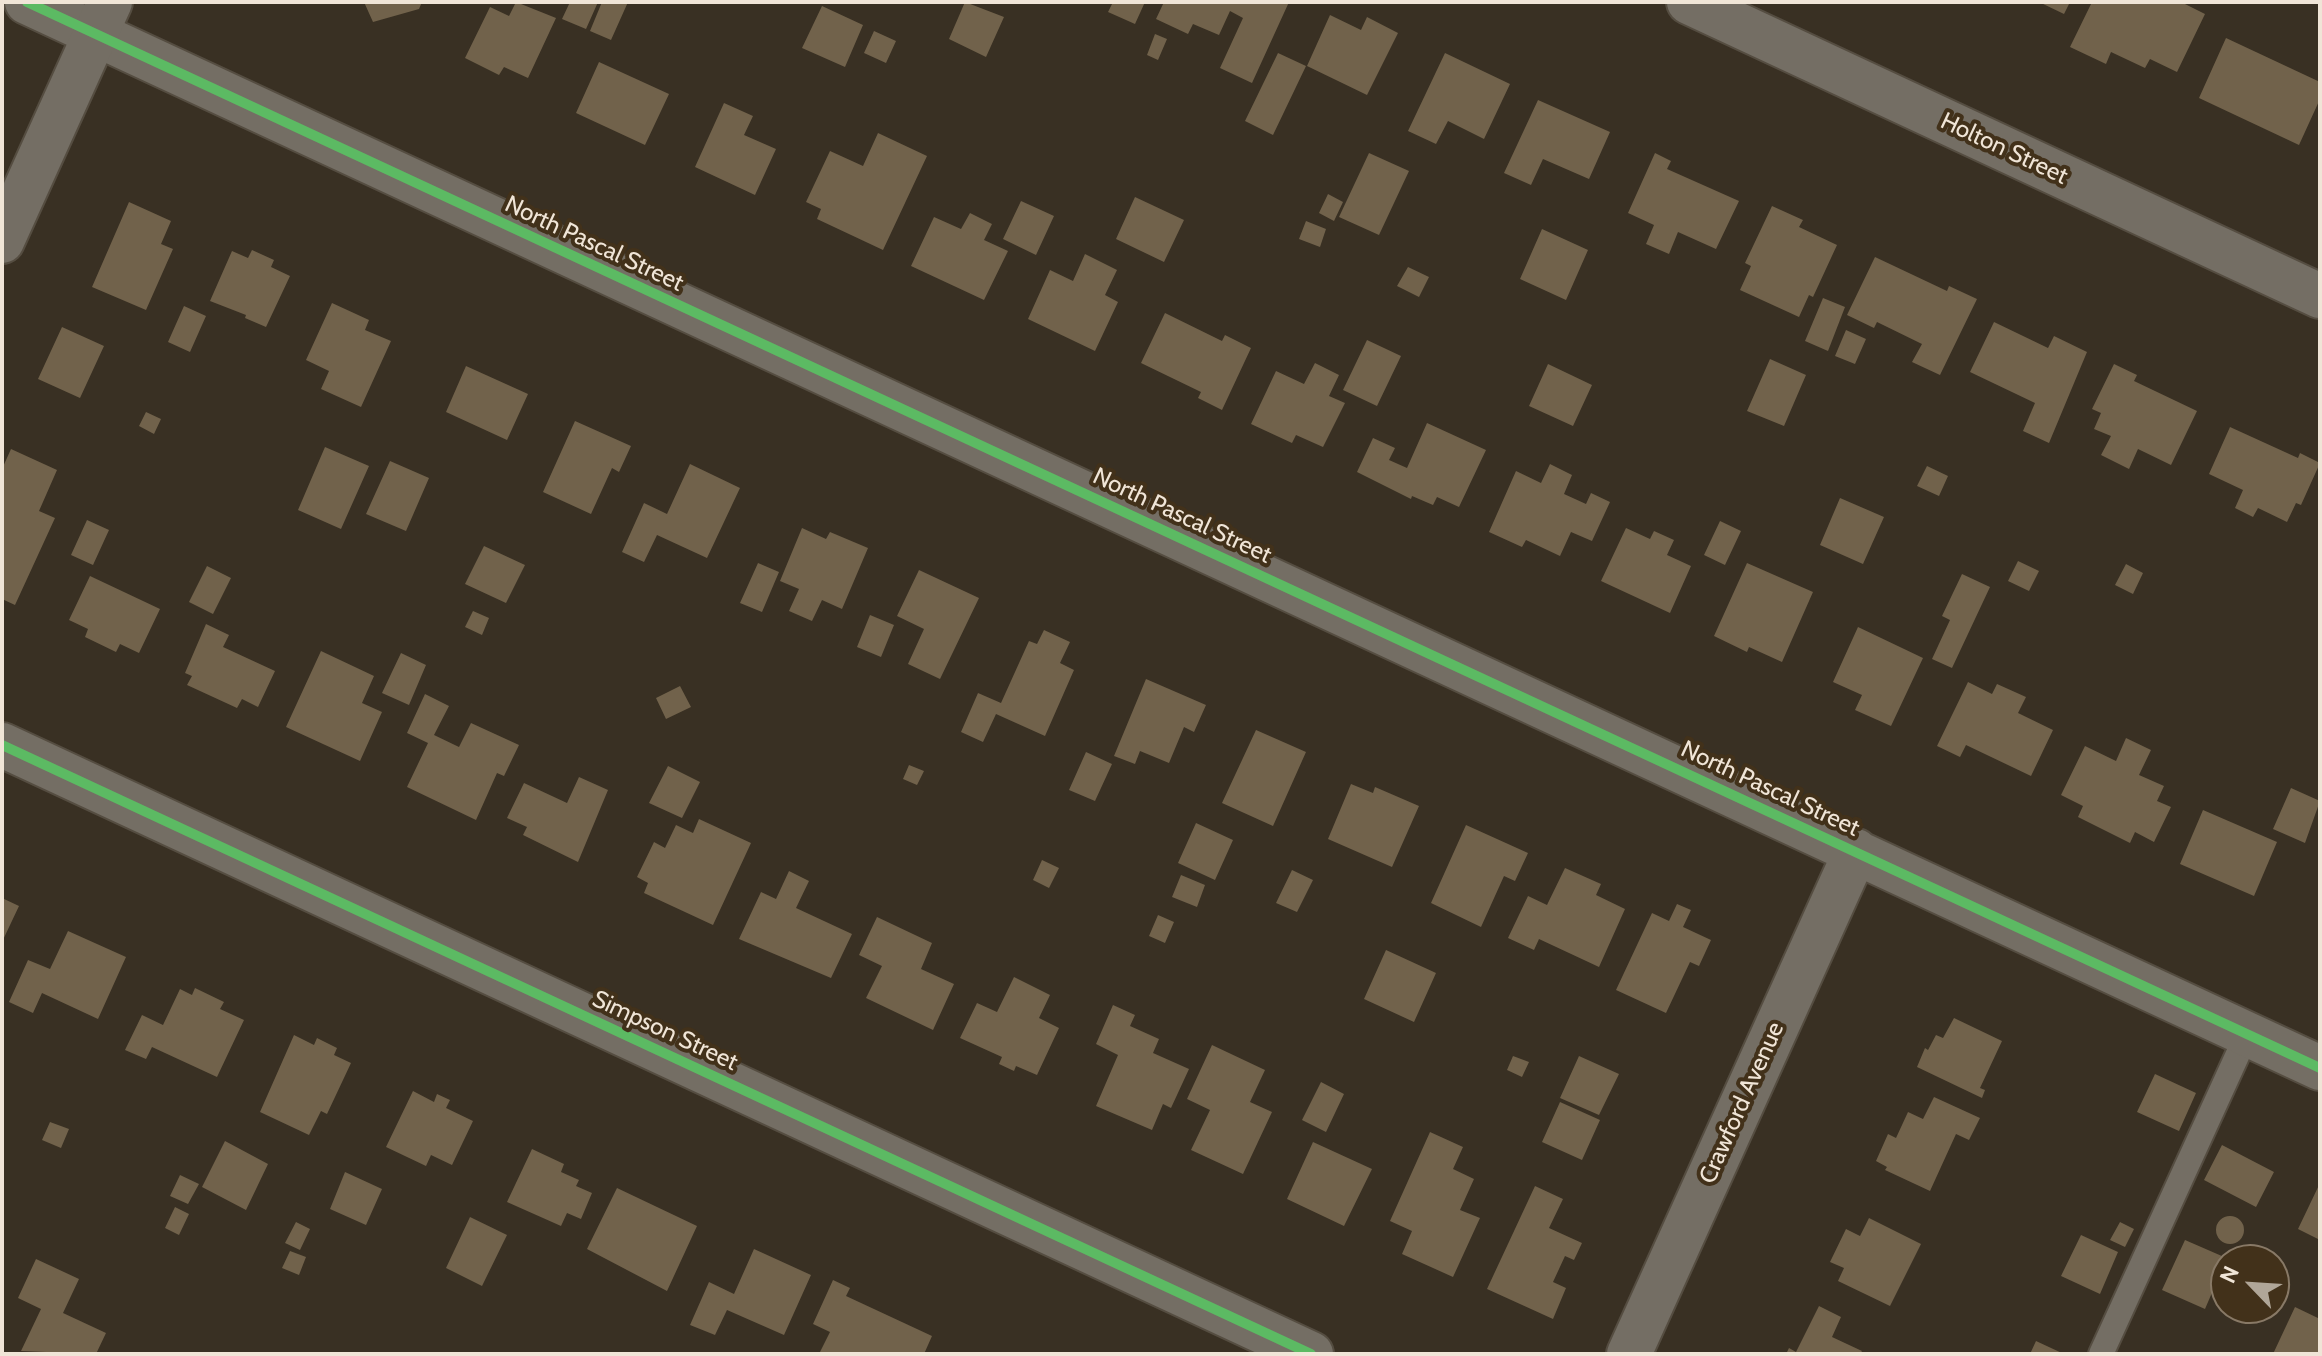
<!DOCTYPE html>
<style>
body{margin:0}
#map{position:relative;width:2322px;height:1356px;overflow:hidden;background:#393023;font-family:Cabin,sans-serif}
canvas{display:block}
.frame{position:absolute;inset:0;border:4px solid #f0e5d7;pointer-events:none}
.north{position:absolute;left:2210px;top:1244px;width:80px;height:80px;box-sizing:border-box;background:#42311a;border:2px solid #887966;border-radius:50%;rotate:295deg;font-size:22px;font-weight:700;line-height:32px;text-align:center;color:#f0e5d7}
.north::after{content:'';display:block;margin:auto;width:28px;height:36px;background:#b0a698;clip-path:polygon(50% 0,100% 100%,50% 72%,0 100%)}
</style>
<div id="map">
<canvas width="2322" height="1356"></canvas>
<div class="frame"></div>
<div class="north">N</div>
</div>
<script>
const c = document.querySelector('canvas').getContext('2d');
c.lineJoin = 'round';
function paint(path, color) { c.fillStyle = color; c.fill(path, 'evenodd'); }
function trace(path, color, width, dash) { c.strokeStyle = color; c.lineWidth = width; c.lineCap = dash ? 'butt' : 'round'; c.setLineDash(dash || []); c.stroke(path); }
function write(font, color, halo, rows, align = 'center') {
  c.font = font + ' Cabin,sans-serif'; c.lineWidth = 8; c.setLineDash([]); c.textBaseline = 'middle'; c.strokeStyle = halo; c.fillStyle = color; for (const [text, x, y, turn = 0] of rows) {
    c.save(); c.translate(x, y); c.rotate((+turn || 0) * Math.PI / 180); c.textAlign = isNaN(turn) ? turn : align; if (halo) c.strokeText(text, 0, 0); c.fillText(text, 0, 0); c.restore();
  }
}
const building = new Path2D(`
 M364 2H422L419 9 373 22Z
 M516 2 556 18 528 78 504 67 499 75 465 58 490 7 509 16Z
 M570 2H598L586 29 562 19Z
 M602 2H628L611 40 590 31Z
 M965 2 1004 17 986 57 949 39Z
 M1113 2H1145L1135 24 1108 12Z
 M1164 2H1289L1252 83 1220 68 1243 18 1230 11 1219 35 1193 24 1188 34 1156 19Z
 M2039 2H2070L2064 14Z
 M2092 2H2181L2205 14 2177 72 2150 59 2145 68 2111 52 2106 64 2070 47Z
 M822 6 863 25 845 67 802 48Z
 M1330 15 1361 30 1367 17 1398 33 1367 95 1307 66Z
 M874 31 896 41 886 63 864 53Z
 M1155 34 1167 39 1158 60 1147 55Z
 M2226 38 2320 82V99L2299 145 2199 98Z
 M1278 53 1306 66 1273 135 1245 121Z
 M1445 53 1510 84 1484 139 1448 121 1436 144 1408 131Z
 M599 62 669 94 645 145 576 113Z
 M1538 100 1610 132 1589 179 1543 159 1531 185 1504 173Z
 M724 103 753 116 744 135 776 149 755 195 695 167Z
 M878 133 927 156 883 250 817 219 821 209 806 202 830 151 863 166Z
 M1369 153 1409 171 1379 235 1339 217Z
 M1655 153 1671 161 1667 169 1739 201 1716 249 1678 232 1669 254 1646 244 1654 225 1628 213Z
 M1328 194 1343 202 1334 221 1319 213Z
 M1135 197 1184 220 1164 262 1116 239Z
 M1021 201 1054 216 1036 255 1003 239Z
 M129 202 171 221 161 244 173 249 146 310 92 287Z
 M1772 206 1803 220 1799 227 1837 245 1813 297 1809 295 1799 317 1740 290 1751 266 1745 263Z
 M970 213 992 224 984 240 1008 251 984 300 911 266 934 217 961 229Z
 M1306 221 1326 229 1320 247 1299 239Z
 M1542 229 1588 250 1566 300 1520 279Z
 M252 250 274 260 271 267 290 276 266 327 245 318 246 315 210 301 232 251 248 258Z
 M1085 254 1117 270 1105 295 1118 302 1095 351 1028 319 1050 270 1073 281Z
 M1875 257 1947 291 1949 286 1977 299 1940 375 1912 362 1922 344 1877 322 1874 328 1847 315Z
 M1408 267 1429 277 1419 297 1397 286Z
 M1823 298 1845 307 1828 351 1805 341Z
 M332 303 369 320 365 330 391 341 361 407 321 389 329 371 306 360Z
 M184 306 206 316 190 352 168 342Z
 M1165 313 1222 341 1225 335 1251 348 1222 410 1198 398 1201 392 1141 363Z
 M1994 322 2048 348 2054 336 2087 352 2049 443 2023 431 2035 403 1970 372Z
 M62 327 104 346 80 398 38 379Z
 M1846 330 1866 339 1855 364 1835 356Z
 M1367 340 1401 356 1377 406 1343 390Z
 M1770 359 1806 375 1784 426 1747 411Z
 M1315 363 1339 375 1329 396 1345 403 1323 447 1296 435 1292 443 1251 424 1276 371 1304 384Z
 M1548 364 1592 385 1573 426 1529 406Z
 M2114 364 2137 375 2134 381 2197 411 2171 465 2138 449 2129 469 2101 455 2111 436 2094 429 2101 413 2092 409Z
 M466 366 528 394 507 440 446 412Z
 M146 412 161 419 154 434 139 426Z
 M575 421 631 446 619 472 612 468 591 514 543 492Z
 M1427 423 1486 450 1459 507 1437 497 1433 505 1412 496 1411 499 1357 472 1373 438 1395 448 1389 460 1407 468Z
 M2230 427 2298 458 2300 453 2320 463 2301 505 2296 503 2287 522 2258 508 2253 517 2235 508 2243 490 2209 474Z
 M325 447 369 466 341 529 298 510Z
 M11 449 57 470 39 511 55 518 15 605 2 599V469Z
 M390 461 429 478 406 531 366 514Z
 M690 464 740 488 707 558 657 535 644 562 622 552 644 503 667 514Z
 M1550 464 1572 475 1564 494 1586 504 1591 493 1610 502 1592 541 1571 532 1560 556 1526 540 1522 547 1489 532 1516 471 1541 483Z
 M1927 466 1948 476 1939 496 1917 486Z
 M1840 498 1884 517 1863 564 1820 545Z
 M87 520 109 530 93 565 71 555Z
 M1720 521 1741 531 1725 565 1704 555Z
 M802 528 826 539 830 532 868 548 842 609 822 600 812 621 789 611 799 589 780 581Z
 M1626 528 1650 539 1654 531 1674 540 1667 555 1691 566 1670 613 1601 581Z
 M484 546 525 565 506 603 465 584Z
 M2018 561 2039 571 2029 591 2008 581Z
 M758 563 779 572 762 612 740 603Z
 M1747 563 1813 592 1782 662 1749 647 1747 652 1714 636Z
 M2126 564 2143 573 2133 594 2115 585Z
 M207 566 231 578 213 614 189 602Z
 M919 570 979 598 940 679 908 664 924 629 897 616Z
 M1962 574 1990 587 1952 668 1932 659 1950 620 1942 616Z
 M90 576 160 609 139 653 120 644 116 652 85 637 88 629 69 620Z
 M473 611 489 618 482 635 465 627Z
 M870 615 894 625 881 657 857 647Z
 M206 624 229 635 223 647 275 671 258 707 242 699 237 708 187 685 192 676 185 673Z
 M1858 627 1923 658 1891 726 1855 710 1862 695 1833 682Z
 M1044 630 1070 642 1060 663 1074 670 1045 736 996 714 983 742 961 732 978 693 1001 703 1029 641 1037 644Z
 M321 651 374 676 362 703 382 712 360 761 286 727Z
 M401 653 426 665 409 705 382 693Z
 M1146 679 1206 705 1194 732 1184 727 1169 763 1140 751 1135 764 1114 756Z
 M1968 682 1992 694 1997 684 2026 697 2018 713 2053 730 2031 776 1966 745 1960 757 1937 746Z
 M680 686 691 707 666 719 656 698Z
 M425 694 449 706 434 735 459 747 471 723 519 745 504 776 497 773 476 820 407 787 428 743 407 733Z
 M1256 730 1306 752 1273 826 1222 803Z
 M2126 738 2151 750 2139 775 2164 786 2157 801 2171 807 2154 842 2135 832 2130 843 2078 817 2083 806 2061 795 2085 746 2116 761Z
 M1086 752 1112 764 1095 801 1069 790Z
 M909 765 924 771 917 785 903 779Z
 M668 766 700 782 682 818 649 803Z
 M579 777 608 790 578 862 523 835 527 827 507 818 524 783 567 803Z
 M1351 784 1373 793 1375 787 1419 806 1392 867 1328 839Z
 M2291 788 2320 801 2305 843 2273 829Z
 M2203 810 2277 842 2254 896 2180 864Z
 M699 819 751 843 713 925 644 893 648 883 637 877 654 842 665 848 676 825 693 833Z
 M1196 823 1233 840 1215 880 1178 863Z
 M1466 825 1528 853 1515 881 1504 876 1481 927 1431 903Z
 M1042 860 1059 868 1049 888 1033 880Z
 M1565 868 1601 884 1596 895 1625 909 1599 967 1539 939 1534 950 1508 938 1528 896 1547 905Z
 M1292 870 1313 880 1297 912 1276 903Z
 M789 871 809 881 796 908 852 934 831 978 739 939 761 892 776 899Z
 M1181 875 1205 885 1197 907 1172 897Z
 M2 898 19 906 2 942Z
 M1677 904 1691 910 1683 927 1711 940 1699 966 1690 962 1666 1013 1616 990 1652 913 1669 921Z
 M1158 915 1174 922 1165 943 1149 936Z
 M877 917 932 943 921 969 954 984 933 1030 866 998 882 966 859 955Z
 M68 931 126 957 98 1019 42 993 33 1013 9 1002 28 960 50 969Z
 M1386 950 1436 973 1414 1022 1364 999Z
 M1014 977 1050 995 1039 1018 1059 1028 1037 1075 1016 1066 1014 1071 999 1064 1002 1057 960 1038 977 1003 997 1012Z
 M195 988 224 1002 220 1009 244 1020 217 1077 152 1047 146 1059 125 1050 142 1015 163 1025 180 989 192 995Z
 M1113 1005 1135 1015 1130 1026 1159 1039 1153 1053 1189 1069 1171 1108 1163 1104 1152 1130 1096 1106 1118 1055 1096 1044Z
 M1954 1018 2002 1041 1980 1088 1985 1090 1982 1098 1917 1067 1925 1048 1928 1050 1936 1035 1943 1038Z
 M294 1035 314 1045 317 1038 337 1048 334 1055 351 1063 327 1114 321 1111 309 1135 260 1112Z
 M1212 1045 1265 1070 1250 1102 1272 1112 1243 1174 1191 1150 1210 1110 1187 1099Z
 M1513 1056 1529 1062 1522 1077 1507 1070Z
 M1579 1056 1619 1074 1599 1115 1560 1098Z
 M2155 1074 2196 1093 2179 1131 2137 1112Z
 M1321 1082 1344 1094 1326 1132 1302 1120Z
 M413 1091 434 1102 437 1094 450 1100 446 1108 473 1121 452 1165 431 1155 426 1166 386 1147Z
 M1934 1097 1980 1118 1969 1140 1956 1134 1930 1191 1885 1170 1887 1167 1876 1161 1888 1134 1896 1138 1908 1112 1923 1119Z
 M1560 1102 1600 1120 1582 1160 1542 1142Z
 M50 1122 69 1129 61 1148 42 1140Z
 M1430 1132 1463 1147 1453 1169 1474 1179 1460 1210 1480 1218 1453 1277 1402 1254 1412 1231 1390 1221Z
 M225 1141 268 1164 246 1210 202 1187Z
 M1313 1142 1372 1169 1344 1226 1287 1199Z
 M2222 1145 2274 1172 2256 1207 2204 1180Z
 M532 1149 564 1164 561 1172 579 1180 576 1186 592 1193 581 1219 567 1213 561 1226 507 1202Z
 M345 1172 382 1189 366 1225 330 1209Z
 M180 1175 199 1184 188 1204 170 1196Z
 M2320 1183V1240L2298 1229Z
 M1535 1186 1563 1199 1549 1228 1582 1243 1574 1260 1565 1256 1553 1282 1566 1288 1553 1319 1487 1289Z
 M617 1188 697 1226 667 1291 587 1249Z
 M175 1207 189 1214 179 1235 165 1228Z
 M2216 1230a14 14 0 1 1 28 0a14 14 0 1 1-28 0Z
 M470 1217 507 1235 482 1286 446 1268Z
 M1869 1218 1921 1244 1890 1306 1838 1281 1844 1268 1830 1262 1846 1229 1860 1236Z
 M296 1222 310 1229 300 1250 285 1243Z
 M2120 1222 2134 1229 2125 1247 2110 1240Z
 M2081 1235 2118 1252 2100 1294 2061 1276Z
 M2185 1240 2231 1260H2226L2205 1309 2162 1290Z
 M754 1249 811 1275 784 1335 727 1310 715 1335 690 1325 709 1282 734 1294Z
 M290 1251 306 1257 299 1275 282 1268Z
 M36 1259 79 1279 63 1313 106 1333 96 1354 21 1351 41 1309 18 1298Z
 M833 1280 850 1288 846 1296 932 1336 924 1354H819L830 1332 813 1324Z
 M1819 1306 1841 1317 1832 1337 1862 1351 1860 1354H1786L1789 1348 1796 1352Z
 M2295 1307 2320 1319V1354H2273Z
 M2036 1341 2064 1354H2030Z`);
const lane = new Path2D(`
 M2101 1354 2248 1032`);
const street = new Path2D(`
 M27 2 2320 1068
 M1689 2 2320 296
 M2 745 1311 1354
 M1629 1354 1856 851`);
const secondary = new Path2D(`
 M2 241 110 2`);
const cycleway = new Path2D(`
 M27 2 2320 1068
 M2 745 1311 1354`);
const streetNames = [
 ["Holton Street",2004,149,25],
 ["North Pascal Street",594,244,25],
 ["North Pascal Street",1182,516,25],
 ["North Pascal Street",1770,789,25],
 ["Simpson Street",665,1031,25],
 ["Crawford Avenue",1742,1103,-66]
];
paint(building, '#71624b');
trace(lane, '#554d41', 28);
trace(street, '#554d41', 48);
trace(secondary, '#554d41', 48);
trace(lane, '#746e64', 24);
trace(street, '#746e64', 44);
trace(secondary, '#746e64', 44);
trace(cycleway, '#5cba63', 10);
write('24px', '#f0e5d7', '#42311a', streetNames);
</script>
